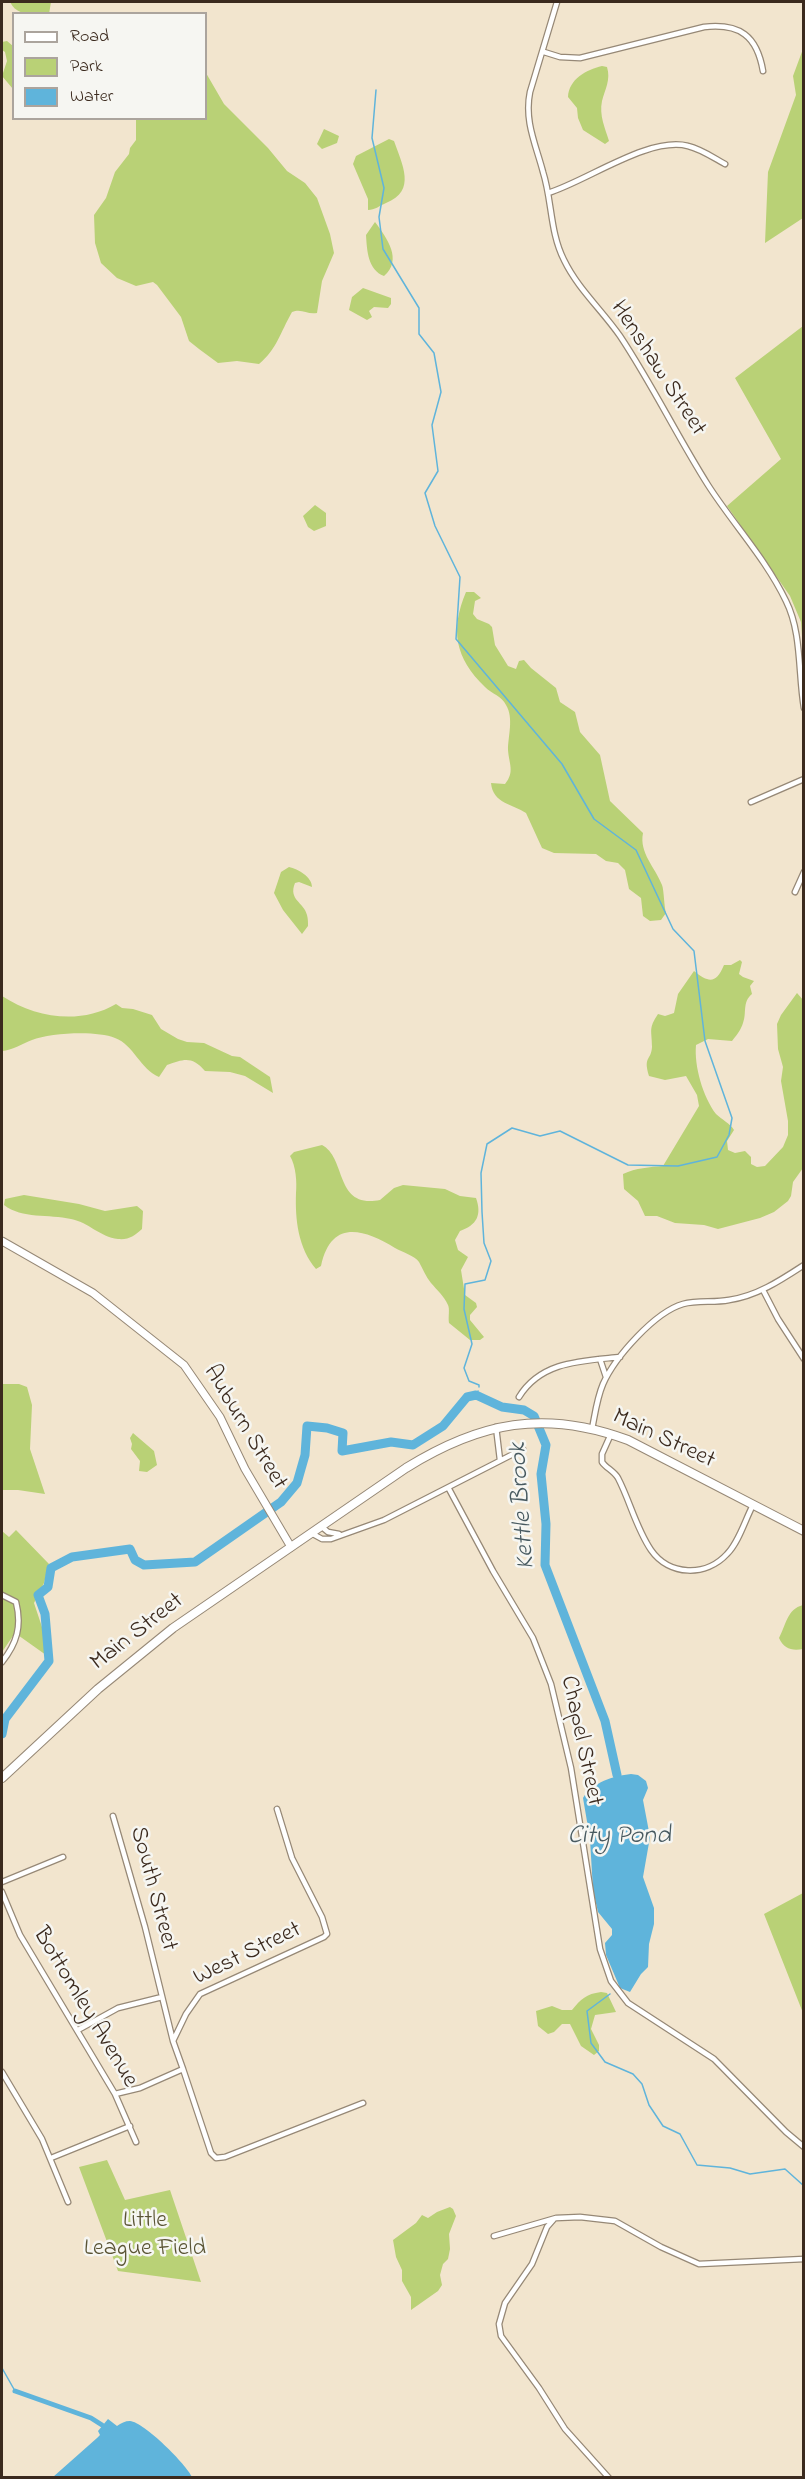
<!DOCTYPE html>
<style>
body{margin:0}
#map{position:relative;width:805px;height:2479px;overflow:hidden;background:#f2e5ce;font-family:"Indie Flower",sans-serif}
canvas{display:block}
.frame{position:absolute;inset:0;border:3px solid #3b2a1e;pointer-events:none}
.legend{position:absolute;left:12px;top:12px;width:195px;height:108px;box-sizing:border-box;background:#f6f6f2;border:2px solid #aba49d;margin:0;padding:8px 10px;list-style:none;font-size:18px;color:#3b2a1e}
.legend li{display:flex;align-items:center;gap:12px;height:30px}
.legend b{width:30px;border:2px solid #aba49d}
</style>
<div id="map">
<canvas width="805" height="2479"></canvas>
<div class="frame"></div>
<ul class="legend">
<li><b style="height:8px;background:#fff"></b>Road</li>
<li><b style="height:16px;background:#b9d176"></b>Park</li>
<li><b style="height:16px;background:#5fb4db"></b>Water</li>
</ul>
</div>
<script>
const c = document.querySelector('canvas').getContext('2d');
c.lineJoin = 'round';
function paint(path, color) { c.fillStyle = color; c.fill(path, 'evenodd'); }
function trace(path, color, width, dash) { c.strokeStyle = color; c.lineWidth = width; c.lineCap = dash ? 'butt' : 'round'; c.setLineDash(dash || []); c.stroke(path); }
function write(font, color, halo, rows, align = 'center') {
  c.font = font + ' "Indie Flower",sans-serif'; c.lineWidth = 5; c.setLineDash([]); c.textBaseline = 'middle'; c.strokeStyle = halo; c.fillStyle = color; for (const [text, x, y, turn = 0] of rows) {
    c.save(); c.translate(x, y); c.rotate((+turn || 0) * Math.PI / 180); c.textAlign = isNaN(turn) ? turn : align; if (halo) c.strokeText(text, 0, 0); c.fillText(text, 0, 0); c.restore();
  }
}
const green = new Path2D(`
 M10 2H51L49 14C35 14 17 17 10 2Z
 M7 41 13 46V89L2 76 7 61 5 52 2 50V42Z
 M803 49V218L765 243 768 172 796 95 793 76Z
 M602 66 607 67C611 80 605 89 602 101 599 115 605 128 609 141L605 144 583 130 578 118 577 108 568 97C569 79 586 70 602 66Z
 M206 73 224 104 268 148 287 171 305 183 317 198 330 234 334 253 322 281 317 313C307 315 302 308 292 312 280 333 277 349 259 364L237 361 218 363 199 349 189 341 181 317 157 285 153 282 136 286 117 278 101 263 95 243 94 215 106 198 115 172 129 154 130 148 136 140V119L206 118Z
 M324 129 339 136 337 143 322 149 317 144Z
 M389 139 394 141C402 164 417 191 386 203 379 206 375 210 368 210V199L353 164 356 156Z
 M375 222C387 238 403 260 384 276 368 270 367 251 366 235Z
 M363 288 391 298V304L388 308 374 307 369 311 372 317 367 320 349 310 352 297Z
 M803 326V651L801 622 790 596 727 506 781 459 735 378Z
 M315 505 326 513V526L314 531 308 527 303 516Z
 M466 592H474L481 598 475 601 473 614 477 619 489 624 492 627 495 645 508 666 516 669 519 661 524 660 531 668 556 688 560 702 575 712 580 732 600 755 610 801 643 833C639 853 655 867 662 885 664 890 664 906 666 913L661 920 650 921 643 916 641 898 629 889 625 870 618 863 606 861 596 854 554 853 542 848 526 813C513 804 493 804 491 783L505 784C515 772 509 764 508 750 508 736 514 718 506 705 502 696 492 694 485 687 455 658 450 630 466 592Z
 M289 867C298 869 312 877 312 887L299 882 295 883C288 900 304 902 307 915 308 919 308 922 308 926L302 934 283 910 274 893 281 872Z
 M740 960 742 962 739 974 743 977 754 981 750 986 752 994C742 1002 747 1013 743 1023 741 1030 736 1036 732 1041L708 1039 696 1045C694 1066 703 1097 716 1114 722 1120 730 1123 734 1130L727 1141 728 1150 735 1153 745 1151 751 1157V1164L757 1167 765 1166 783 1147 788 1135V1121L781 1081 783 1067 778 1049 777 1024 781 1015 797 993 804 1001 803 1168 793 1182 791 1196 788 1201 774 1212 760 1218 718 1229 704 1225 675 1223 657 1216H645L638 1201 624 1189 623 1174C636 1168 650 1167 663 1166L699 1106 697 1095 686 1076 665 1080 649 1076C643 1056 651 1061 652 1047 652 1030 648 1029 658 1014L665 1016 674 1013 678 994 694 971C709 983 716 984 724 965H731Z
 M2 996C36 1018 80 1025 116 1004L122 1008 133 1009 152 1015 161 1029 178 1039 187 1042 204 1043 232 1056 240 1057 270 1077 273 1093 245 1076 230 1072 205 1071C192 1056 184 1059 167 1065L159 1077C140 1069 134 1045 115 1038 96 1030 50 1033 32 1040 22 1044 12 1050 2 1051Z
 M322 1145C347 1158 334 1209 380 1200L394 1188 403 1185 445 1189 460 1196 476 1198C482 1215 477 1225 460 1231L455 1240 458 1250 468 1257 461 1270 465 1295 476 1303 477 1307 470 1315V1320L484 1337 480 1340H470L449 1323C448 1317 450 1309 448 1305 444 1296 437 1290 431 1283 426 1277 423 1269 419 1262 415 1256 402 1252 395 1248 362 1228 331 1220 321 1266L316 1269C298 1248 295 1219 296 1193 297 1182 296 1166 290 1156L294 1152Z
 M24 1195 79 1204 105 1211 137 1206 143 1211 142 1229C134 1236 129 1240 118 1239 100 1237 88 1222 71 1219 49 1214 22 1219 4 1205L5 1199Z
 M2 1384H19L27 1387 32 1405 30 1449 45 1494 18 1490H2Z
 M133 1433 154 1451 157 1465 147 1472 139 1471 140 1461 131 1449 132 1444 130 1438Z
 M16 1530 49 1564 44 1583 34 1603 46 1639V1655L15 1633 2 1652V1531L9 1537Z
 M803 1605V1649C792 1651 784 1649 779 1638 786 1625 787 1609 803 1605Z
 M803 1893V2013L764 1914Z
 M601 1992 607 1993 616 2012 595 2015 591 2029 599 2045V2051L594 2055 581 2046 570 2024H562L554 2032 548 2034 538 2026 536 2011 552 2006 562 2010H572C581 1999 586 1994 601 1992Z
 M107 2160 125 2200 170 2190 201 2282 118 2271 79 2167Z
 M450 2207 453 2209 456 2216 449 2234 450 2249 448 2259 443 2264 440 2275 442 2285 438 2291 411 2310V2297L402 2281V2270L396 2257 393 2240 416 2223 422 2215 428 2218 437 2212Z`);
const water = new Path2D(`
 M631 1774 638 1775 646 1781 648 1788 643 1800 650 1837 643 1877 654 1908V1924L649 1944 648 1967 641 1974 630 1992 620 1988 606 1955 605 1943 612 1935V1929L598 1912 593 1890 590 1839 583 1798C593 1782 613 1776 631 1774Z
 M108 2419 117 2426C121 2423 125 2421 130 2421 144 2422 187 2465 192 2477H53L97 2438 100 2435 98 2431Z`);
const stream = new Path2D(`
 M376 90 372 138 384 188 379 217 383 249 419 308V334L434 353 441 392 432 425 438 471 425 493 435 526 460 577 456 639 562 764 594 819 636 850 673 929 694 951 705 1041 732 1118 729 1135 717 1157 678 1166 628 1165 560 1131 540 1136 512 1128 487 1144 481 1173 482 1212 484 1243 491 1261 485 1280 465 1284 464 1309 472 1344 464 1368 469 1381 479 1385V1387
 M476 1395 478 1391
 M610 1994 587 2011 591 2043 605 2062 633 2074 642 2084 649 2105 663 2126 680 2134 697 2165 730 2168 750 2174 785 2169 804 2186
 M2 2368 15 2391`);
const canal = new Path2D(`
 M15 2391 91 2418 102 2425`);
const river = new Path2D(`
 M2 1734 5 1719 49 1661 45 1614 38 1595 48 1587 51 1568 72 1557 130 1549 135 1560 144 1565 195 1562 281 1502 297 1483 305 1455 307 1426 327 1428 343 1433 342 1451 391 1442 413 1445 443 1426 467 1397 476 1395 502 1407 524 1410 534 1416 546 1445 541 1474 546 1524 545 1565 605 1721 617 1775`);
const street = new Path2D(`
 M557 2 530 92C524 121 536 145 543 172 552 200 550 233 564 260 578 289 602 310 620 336 652 384 677 436 708 485 733 524 766 559 786 601 802 633 798 673 804 708
 M544 52 560 57 580 58 704 27C740 23 757 36 763 71
 M548 193C587 181 649 136 688 146 701 149 714 158 725 164
 M751 802 804 779
 M795 892 804 872
 M763 1290 778 1319 804 1359
 M600 1359 606 1377
 M519 1397C541 1361 582 1361 620 1357
 M496 1427 500 1460
 M592 1429C595 1414 597 1398 603 1384 615 1357 655 1312 683 1304 698 1300 714 1303 729 1300 757 1296 781 1280 804 1265
 M611 1434 602 1454V1462C606 1468 614 1471 618 1478 630 1501 636 1528 651 1550 669 1576 706 1577 727 1554 739 1542 745 1520 753 1505
 M449 1489 493 1571 533 1638 551 1684 571 1768 600 1949 611 1981 628 2003 714 2059 786 2132 804 2147
 M322 1527 328 1532 339 1534
 M311 1533 322 1539H331L384 1520 523 1449
 M2 1595 16 1602C22 1626 17 1643 2 1662
 M113 1816 145 1927 173 2041
 M2 1882 63 1857
 M2 1892 20 1935 115 2094 136 2142
 M78 2030 118 2008 162 1997
 M183 2069 211 2153 216 2158 225 2157 363 2103
 M2 2072 42 2139 68 2202
 M115 2094 140 2088 183 2069 173 2041 186 2014 200 1994 324 1937 327 1934 322 1917 292 1858 277 1809
 M51 2158 130 2126
 M554 2219 547 2227 532 2264 505 2303 499 2324 501 2336 539 2388 565 2429 609 2478
 M494 2236 556 2218 580 2217 615 2221 661 2247 699 2264 804 2259`);
const secondary = new Path2D(`
 M2 1241 93 1293 184 1365 220 1417 245 1469 291 1547`);
const highway = new Path2D(`
 M2 1778 98 1689 173 1628 406 1468C480 1422 545 1409 628 1440L804 1531`);
const streetNames = [
 ["Henshaw Street",657,369,57],
 ["Auburn Street",244,1428,59],
 ["Main Street",663,1440,25],
 ["Main Street",138,1633,-38],
 ["Chapel Street",580,1741,78],
 ["South Street",152,1889,75],
 ["West Street",248,1955,-26],
 ["Bottomley Avenue",84,2008,59]
];
const parkNames = [
 ["Little",145,2222],
 ["League Field",145,2250]
];
const waterNames = [
 ["Kettle Brook",524,1506,-94],
 ["City Pond",619,1838]
];
paint(green, '#b9d176');
paint(water, '#5fb4db');
trace(stream, '#5fb4db', 1.5);
trace(canal, '#5fb4db', 5);
trace(river, '#5fb4db', 9);
trace(street, '#968876', 7);
trace(secondary, '#968876', 9);
trace(highway, '#968876', 10);
trace(street, '#fff', 4.5);
trace(secondary, '#fff', 7);
trace(highway, '#fff', 8);
write('24px', '#3b2a1e', '#f6f6f2', streetNames);
write('24px', '#5a5434', '#f6f6f2', parkNames);
write('italic 26px', '#485a60', '#f6f6f2', waterNames);
</script>
